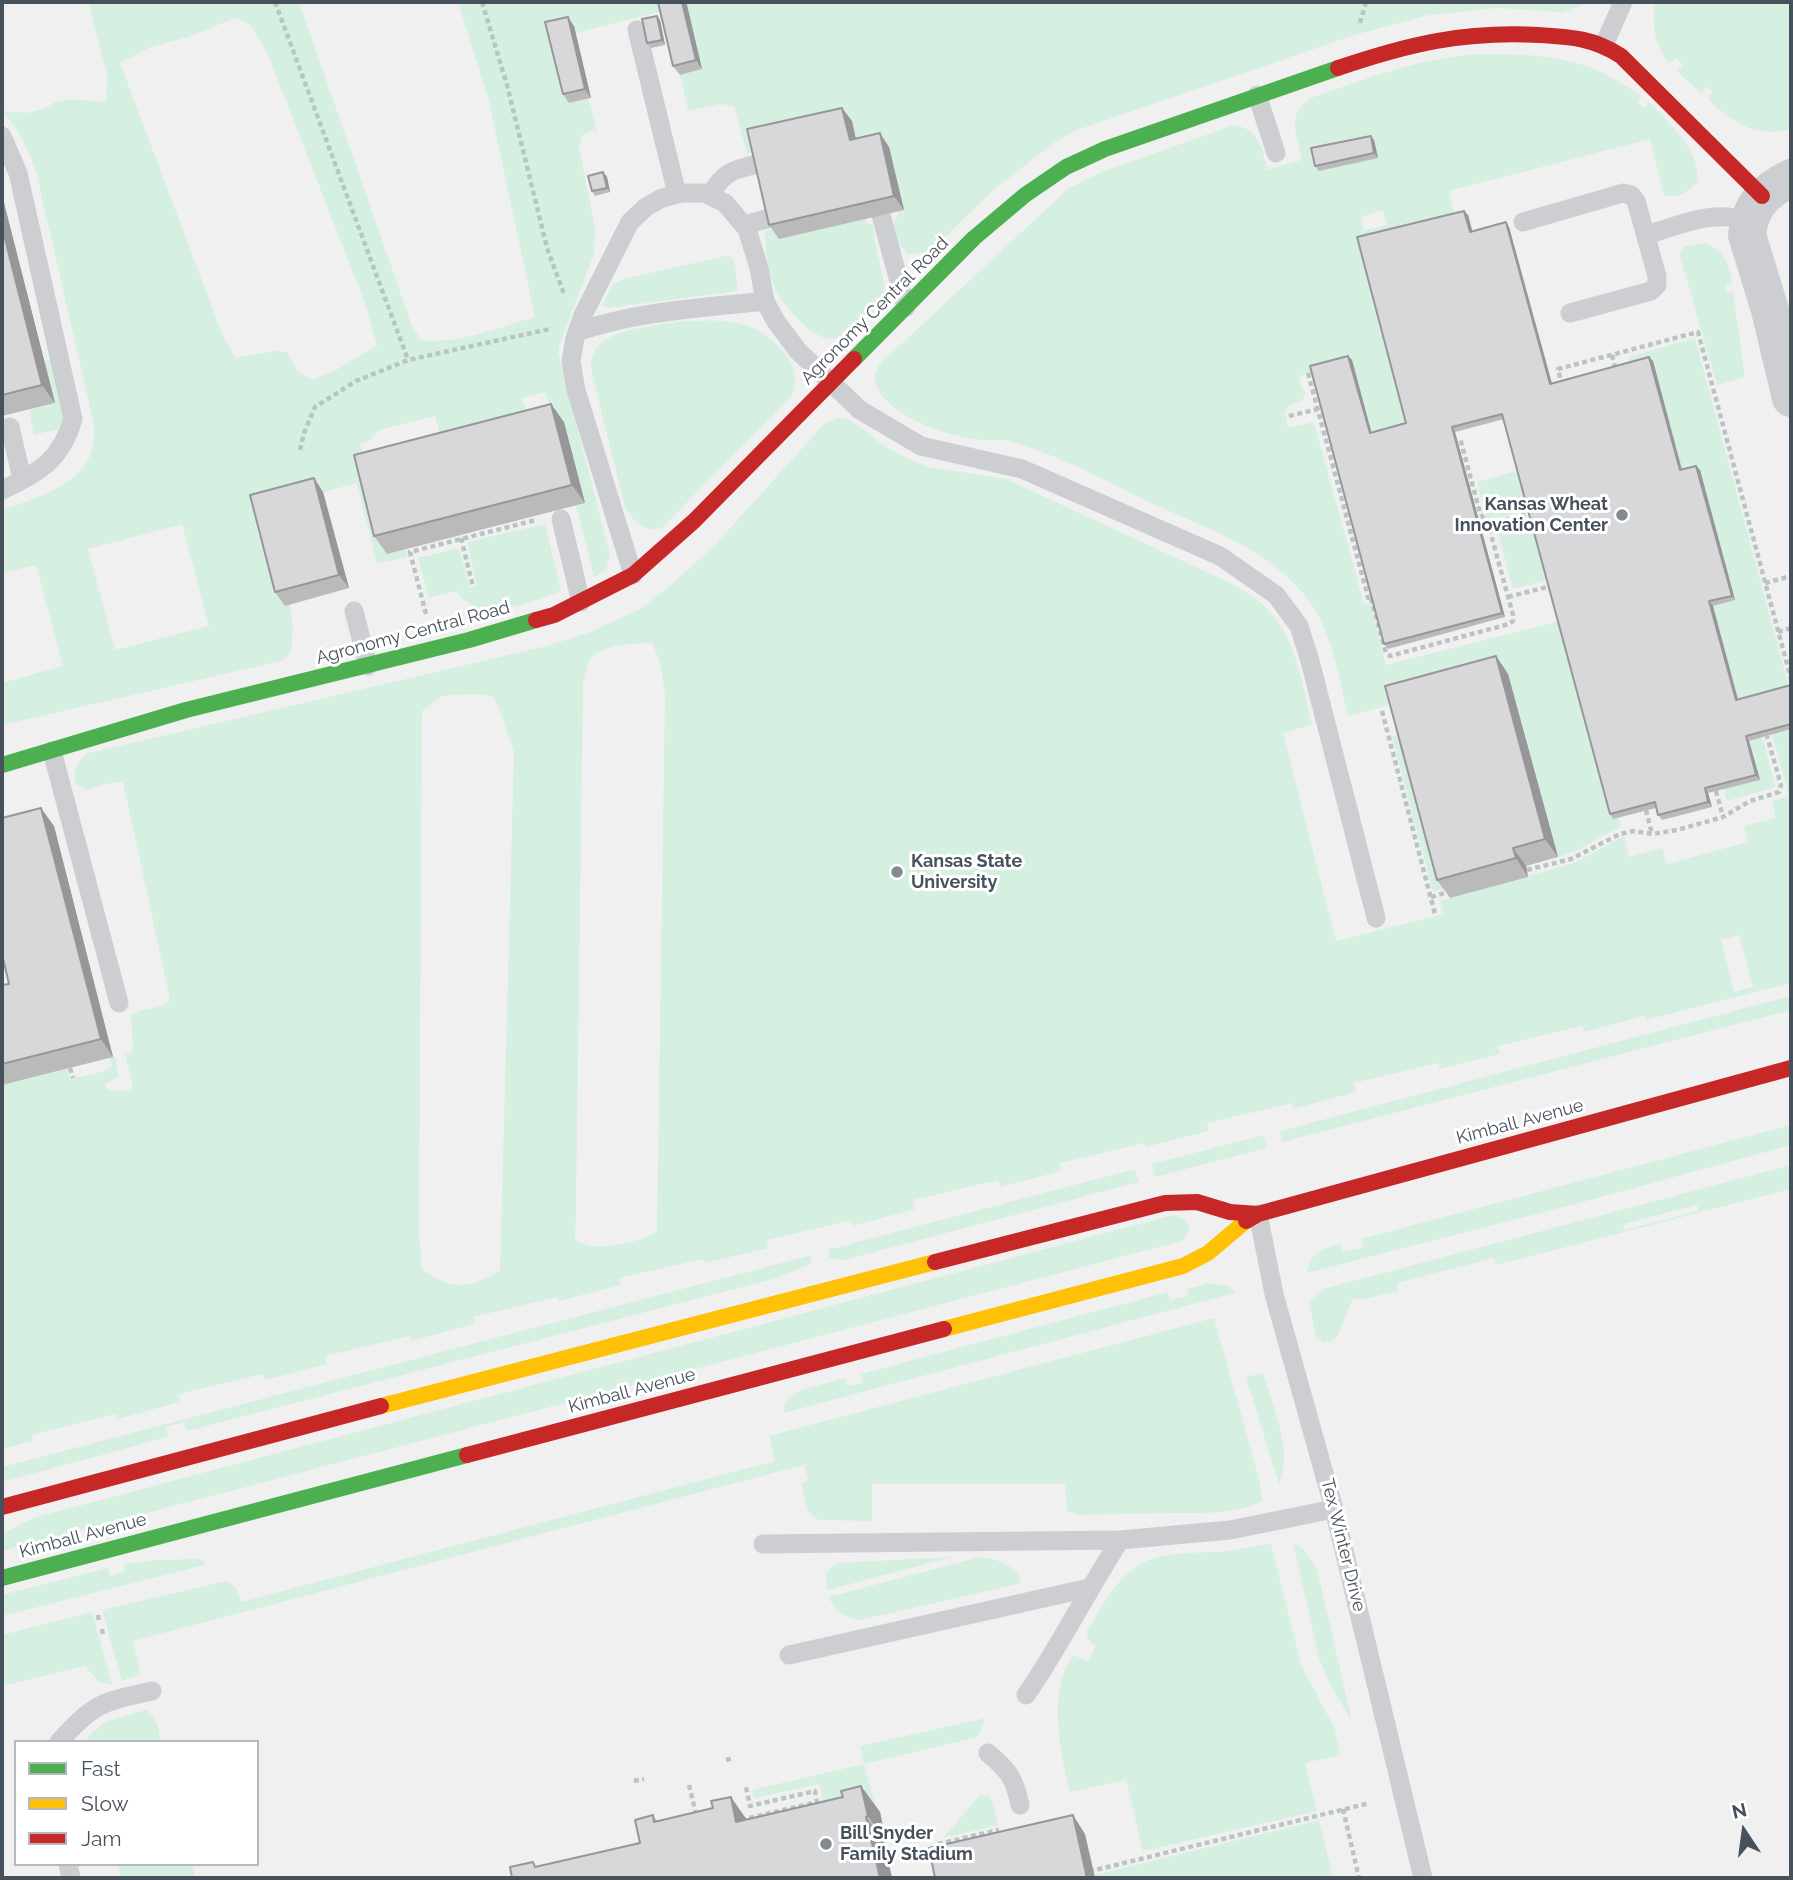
<!DOCTYPE html>
<style>
body{margin:0}
#map{position:relative;width:1793px;height:1880px;overflow:hidden;background:#f1f0f0;font-family:Raleway,sans-serif}
canvas{display:block}
.frame{position:absolute;inset:0;border:4px solid #47515c;pointer-events:none}
.legend{position:absolute;left:14px;top:1740px;width:245px;height:126px;box-sizing:border-box;background:#fff;border:2px solid #b5b9be;margin:0;padding:9px 12px;list-style:none;font-size:21px;color:#47515c}
.legend li{display:flex;align-items:center;gap:14px;height:35px}
.legend b{width:35px;border:2px solid #b5b9be}
.north{position:absolute;left:1709px;top:1796px;width:70px;height:70px;-webkit-text-stroke:5px #fff;paint-order:stroke;rotate:347deg;font-size:19px;font-weight:700;line-height:28px;text-align:center;color:#47515c}
.north::after{content:'';display:block;margin:auto;width:24px;height:32px;background:#47515c;clip-path:polygon(50% 0,100% 100%,50% 72%,0 100%)}
</style>
<div id="map">
<canvas width="1793" height="1880"></canvas>
<div class="frame"></div>
<ul class="legend">
<li><b style="height:9px;background:#4caf50"></b>Fast</li>
<li><b style="height:9px;background:#ffc107"></b>Slow</li>
<li><b style="height:9px;background:#c62828"></b>Jam</li>
</ul>
<div class="north">N</div>
</div>
<script>
const c = document.querySelector('canvas').getContext('2d');
c.lineJoin = 'round';
function paint(path, color) { c.fillStyle = color; c.fill(path, 'evenodd'); }
function trace(path, color, width, dash) { c.strokeStyle = color; c.lineWidth = width; c.lineCap = dash ? 'butt' : 'round'; c.setLineDash(dash || []); c.stroke(path); }
function write(font, color, halo, rows, align = 'center') {
  c.font = font + ' Raleway,sans-serif'; c.lineWidth = 6; c.setLineDash([]); c.textBaseline = 'middle'; c.strokeStyle = halo; c.fillStyle = color; for (const [text, x, y, turn = 0] of rows) {
    c.save(); c.translate(x, y); c.rotate((+turn || 0) * Math.PI / 180); c.textAlign = isNaN(turn) ? turn : align; if (halo) c.strokeText(text, 0, 0); c.fillText(text, 0, 0); c.restore();
  }
}
const green = new Path2D(`
 M88 2H299L412 326 421 340C459 345 499 327 535 317L489 101 458 2H1589L1563 12 1497 8 1429 15 1355 35 1077 130 1052 144 991 192 930 252 908 254C898 244 888 228 898 215L889 147 859 154 759 151 747 153 734 106 719 104 688 111 680 75 702 69 687 5 576 33 569 103 589 99 597 134 592 131 582 135 579 147 595 227 594 254 559 346 558 353 610 555 606 570 594 577 576 505 585 503 564 422 554 424 545 392 522 398 529 422 440 435 435 416 379 430 370 441 360 443 387 553 405 549 407 557 377 564 357 483 260 509C275 555 301 605 290 654L281 661 2 725V683L63 666 36 565 2 573V510C30 500 75 488 89 458 94 448 94 436 94 425L36 172C28 149 19 128 2 111L27 113 46 108 55 102 70 99 106 102 107 74ZM235 18 251 25 268 55 363 298 377 345 336 370 312 380 297 371 287 352 274 351 236 358 223 336 120 63 151 47 188 37ZM182 524 209 626 115 650 88 549Z
 M1655 2H1791V129C1756 138 1732 123 1708 99L1713 92 1707 86 1701 93 1677 71 1683 65 1676 58 1669 64C1654 44 1652 25 1655 2Z
 M1482 54C1523 54 1567 55 1605 74 1617 80 1630 89 1642 96L1638 103 1645 108 1649 102C1671 126 1699 147 1698 182 1689 190 1677 201 1664 195L1650 139 1449 191 1456 219 1410 428 1373 438 1313 372 1299 376 1302 389 1306 394 1302 400 1288 406 1285 414 1288 428 1314 422 1364 604 1370 603 1386 665 1560 621 1613 818 1619 817 1621 826 1580 849 1558 857 1508 674 1348 716C1339 678 1333 634 1309 601 1271 549 1205 528 1149 502 1105 480 1060 456 1013 442 1003 439 992 441 982 440 959 437 936 431 916 421 897 412 859 385 882 362L1069 188 1102 172 1234 125C1259 129 1263 148 1267 170L1302 160C1298 132 1284 118 1311 98 1369 78 1420 57 1482 54ZM1383 210 1387 225 1364 231 1361 217Z
 M866 219 868 224H873C875 230 874 235 875 241 878 260 885 278 885 297 874 309 861 330 847 336 841 338 831 340 825 338 809 334 782 304 775 289 768 273 765 248 765 230Z
 M1701 243C1722 245 1730 265 1732 284L1725 285V292H1733L1744 371 1745 377 1717 385 1680 256 1683 247Z
 M730 255 735 264 738 291 608 308 602 305 612 285 623 279Z
 M686 321C725 320 754 318 782 350 794 364 798 376 793 394L662 528C645 533 633 522 625 507L590 365C593 357 594 350 600 344 616 328 663 324 686 321Z
 M1695 338 1790 691 1739 704 1713 606 1735 600 1683 475 1631 367 1628 357Z
 M55 358 70 418 62 428 34 435 29 410 55 403 44 361Z
 M839 418 847 419 859 426 883 445 904 457 929 467 1006 479 1226 581C1236 586 1246 592 1255 598 1295 627 1301 680 1312 725L1283 733 1336 941 1443 914 1440 901 1574 863 1624 836 1629 857 1662 848 1667 864 1748 842 1744 826 1776 818 1772 801 1789 796 1772 734 1791 729V983L1646 1020 1644 1016 1584 1032 1582 1026 1498 1046 1500 1054 1440 1069 1438 1063 1354 1083 1356 1092 1293 1109 1292 1103 1207 1123 1209 1131 1146 1147 1144 1143 1060 1163 1061 1171 1000 1187 998 1180 913 1200 915 1209 853 1226 852 1220 767 1240 768 1248 705 1263 703 1259 619 1278 620 1285 559 1301 557 1297 473 1317 475 1324 411 1341 409 1336 325 1356 327 1364 265 1380 263 1374 179 1394 180 1402 118 1419 116 1414 32 1435 33 1441 2 1449V1085L67 1069 70 1079 105 1071 112 1066 109 1058 115 1056 119 1077 107 1083 105 1087 108 1090 129 1091 133 1087 125 1054 131 1053 133 1049 131 1016C142 1006 160 1011 170 1000L123 782H114L86 790 76 784C71 771 77 765 85 754L547 646 590 632 640 609 669 587 715 545 825 423ZM652 643 660 662 665 693 657 1231C642 1242 610 1248 591 1246 586 1245 580 1242 575 1240L576 1208 583 683C585 677 586 667 589 661 601 643 634 644 652 643ZM471 694 493 696 499 708 514 753 500 1270C472 1289 449 1291 422 1269L419 1230 422 711 442 696ZM1739 935 1753 987 1734 992 1721 940Z
 M1520 470 1530 509 1487 521 1477 482Z
 M1532 518 1549 580 1513 589 1496 527Z
 M545 524 561 591C532 601 478 627 457 591L429 598 418 558 459 548 470 588 477 585 467 542Z
 M1405 733 1447 888 1433 892 1392 736Z
 M1762 737 1776 787 1727 801 1724 789 1749 741Z
 M1791 996V1010L1282 1142 1280 1131Z
 M1791 1125V1145L1579 1203 1307 1273C1309 1254 1323 1248 1341 1244L1343 1252 1363 1248 1361 1239Z
 M1264 1135 1267 1148 1155 1177 1152 1164Z
 M1791 1165V1189L1496 1265 1494 1258 1397 1283 1398 1291 1360 1300 1353 1298 1337 1337 1332 1341 1324 1343 1316 1337 1309 1302 1323 1289ZM1697 1205 1698 1211 1624 1230 1623 1224Z
 M1135 1169 1139 1182 844 1260 829 1258 828 1250 831 1249Z
 M1173 1215 1186 1220 1190 1230 1182 1241 1174 1243 2 1551V1534L33 1518Z
 M812 1255 811 1264 777 1278 187 1431 184 1422 166 1427 168 1437 2 1482V1467Z
 M1209 1283 1229 1286 1235 1293 783 1413 786 1401 801 1390 845 1378 847 1386 863 1383 861 1374 1168 1292 1170 1300 1188 1296 1187 1289Z
 M1214 1318 1260 1482 1262 1501C1234 1515 1201 1513 1171 1513 1140 1514 1109 1514 1078 1515L1067 1511 1065 1484H872V1521L818 1520 808 1511 801 1483 808 1481 804 1465 133 1641 140 1670 139 1675 122 1681 102 1610 226 1581 236 1587 241 1602 775 1461 769 1436Z
 M1263 1373C1272 1406 1294 1451 1279 1484L1246 1377Z
 M1293 1542 1304 1550 1317 1569 1352 1721 1331 1686 1319 1659Z
 M1271 1543 1302 1667 1334 1727 1340 1755 1305 1763 1317 1811 1143 1851 1126 1780 1070 1792C1060 1752 1047 1692 1073 1655L1088 1661 1096 1646 1087 1638 1088 1630C1099 1612 1109 1591 1125 1576 1154 1547 1191 1555 1228 1551 1243 1549 1257 1546 1271 1543Z
 M952 1557 827 1590 826 1573 837 1563Z
 M980 1557C994 1558 1015 1565 1021 1579L1018 1584 860 1620C844 1618 834 1611 829 1597Z
 M203 1559 204 1565 2 1616V1595L107 1568 110 1576 125 1571 124 1564H126L155 1560Z
 M92 1612 112 1684 99 1682 85 1666 2 1686V1635Z
 M145 1710C157 1714 158 1730 161 1742H89L88 1737 103 1723Z
 M986 1718 978 1737 864 1764 877 1812H880L892 1878H513L824 1805 819 1784 754 1798 752 1790 864 1764 860 1746Z
 M980 1795 988 1796 992 1801 998 1825 943 1838Z
 M1319 1820 1333 1878H936L957 1863 1085 1834 1095 1875Z
 M118 1864H192L195 1878H121Z`);
const path = new Path2D(`
 M275 2 408 360
 M482 2 507 85 547 248 564 294
 M1360 23 1366 2
 M1612 355 1616 371
 M1308 373 1367 593 1368 598H1373
 M1562 386 1558 369 1698 332 1791 679
 M1289 416 1318 409
 M300 450 304 433 315 407 356 381 408 360 550 329
 M1488 525 1531 513
 M461 538 473 587
 M1765 583 1791 576
 M1508 597 1551 586
 M1371 598 1386 653 1390 656 1509 624 1513 621V615L1489 527 1480 513 1460 438
 M426 614 410 552 536 520
 M1778 632 1791 628
 M1382 711 1435 914
 M1716 791 1723 817
 M1646 810 1652 834
 M1527 870 1571 859 1620 834 1633 831 1652 834 1677 830 1723 817 1750 801 1779 792 1781 785 1767 736
 M1431 897 1448 892
 M70 1068 73 1078
 M98 1615 99 1621
 M102 1629 103 1635
 M726 1760 733 1758
 M634 1781 644 1779
 M689 1785 697 1818
 M1343 1809 1359 1878
 M741 1820 817 1802 815 1791 750 1806 746 1787
 M938 1844 999 1830
 M1085 1878 1087 1872 1370 1803`);
const lane = new Path2D(`
 M637 30 677 194
 M1604 45 1623 2
 M1257 95 1276 153
 M2 136 18 173 73 419C61 460 39 473 2 490
 M710 196C724 170 734 170 762 163
 M881 215 906 307
 M1523 222 1623 193 1631 195 1636 201 1657 276V285L1651 291 1570 313
 M744 225 774 217
 M1646 235C1680 225 1715 208 1749 222
 M577 332C638 311 701 308 765 301
 M10 427 22 479
 M561 519 581 602
 M633 575 576 390 571 361 575 338 584 313 630 222 646 207 662 198 682 193H704L725 203 747 229 759 268 765 301 775 320 798 351 860 410 921 446 1022 469 1220 556 1276 595 1299 626 1310 661 1376 918
 M354 611 368 666
 M52 751 119 1003
 M1258 1214 1274 1294 1334 1509 1423 1878
 M763 1544 1120 1540 1230 1530 1334 1509
 M789 1655 1089 1588
 M1026 1695C1060 1646 1087 1591 1120 1540
 M59 1742C94 1702 103 1702 152 1691
 M988 1753C1009 1771 1014 1777 1020 1805
 M68 1864 71 1878`);
const street = new Path2D(`
 M1791 178C1765 191 1750 205 1747 235L1770 310 1791 398`);
const fast = new Path2D(`
 M854 359 974 238 1025 195 1066 167 1105 149 1338 68
 M2 765 186 710 469 640 536 620
 M2 1578 467 1455`);
const slow = new Path2D(`
 M944 1329 1183 1266 1208 1253 1246 1221
 M381 1406 935 1262`);
const jam = new Path2D(`
 M1338 68C1409 44 1463 31 1539 35 1571 37 1593 38 1621 56L1762 196
 M536 620 554 615 633 575 694 521 854 359
 M1246 1221 1258 1214 1791 1068
 M935 1262 1165 1203 1197 1202 1230 1212 1258 1214
 M467 1455 944 1329
 M2 1507 381 1406`);
const wall = new Path2D(`
 M658 2H685L687 5 702 69 680 75 673 66Z
 M660 20 665 45 651 48 647 43Z
 M574 26 591 98 569 103 563 94Z
 M852 121 856 139 889 147 904 210 779 239 769 225Z
 M1374 140 1378 158 1319 171 1315 166Z
 M603 172 607 177 610 192 595 196 592 191Z
 M2 195 55 403 2 416Z
 M1468 215 1472 231 1509 227 1552 383 1653 361 1682 469 1696 466 1700 470 1735 600 1713 606 1738 699 1791 685V729L1749 741 1760 780 1708 793 1712 807 1662 820 1658 815 1656 808 1613 819 1610 814 1504 419 1455 432 1505 617 1388 649 1384 644 1348 356 1352 360 1371 432 1406 423Z
 M564 422 585 503 387 554 374 536Z
 M323 492 349 588 285 606 275 592Z
 M1496 656 1508 674 1558 857 1526 866 1528 877 1450 898 1437 880Z
 M54 826 113 1057 2 1085V985L9 984Z
 M861 1786 880 1812 886 1842 884 1843 892 1878H512L537 1867 640 1843 653 1815 657 1821 746 1819 843 1797Z`);
const shadedWall = new Path2D(`
 M682 2H685L687 5 702 69 696 60Z
 M657 16 660 20 665 45 662 40Z
 M568 17 574 26 591 98 585 89Z
 M842 108 852 121 859 154 850 140Z
 M880 133 889 147 904 210 894 196Z
 M1371 136 1374 140 1378 158 1374 153Z
 M603 172 607 177 610 192 607 188Z
 M2 195 55 403 42 385 2 227Z
 M1464 211 1468 215 1474 237 1470 232Z
 M1506 222 1509 227 1553 388 1550 384Z
 M1348 356 1352 360 1373 438 1370 433Z
 M1649 357 1653 361 1683 475 1680 470Z
 M551 404 564 422 585 503 572 485Z
 M1452 427 1455 432 1505 617 1502 613Z
 M1696 466 1700 470 1735 600 1732 596Z
 M314 478 323 492 349 588 339 575Z
 M1709 601 1713 606 1739 704 1736 700Z
 M1496 656 1508 674 1558 857 1545 839Z
 M1746 736 1749 741 1760 780 1756 775Z
 M1705 788 1708 793 1712 807 1708 802Z
 M41 808 54 826 113 1057 101 1039Z
 M1513 848 1526 866 1528 877 1516 858Z
 M861 1786 880 1812 886 1842 868 1816Z
 M731 1797 749 1823 736 1822Z
 M1073 1815 1085 1834 1095 1878H1087Z
 M866 1817 884 1843 892 1878H880Z`);
const building = new Path2D(`
 M658 2H682L696 60 673 66Z
 M657 16 662 40 647 43 642 19Z
 M568 17 585 89 563 94 545 22Z
 M842 108 850 140 880 133 894 196 769 225 747 129Z
 M1371 136 1374 153 1315 166 1311 148Z
 M603 172 607 188 592 191 588 176Z
 M1464 211 1470 232 1506 222 1550 384 1649 357 1680 470 1696 466 1732 596 1709 601 1736 700 1791 685V724L1746 736 1756 775 1705 788 1708 802 1658 815 1655 802 1610 814 1502 414 1452 427 1502 613 1384 644 1310 366 1348 356 1370 433 1406 423 1357 237Z
 M2 227 42 385 2 395Z
 M551 404 572 485 374 536 354 455Z
 M314 478 339 575 275 592 250 495Z
 M1496 656 1545 839 1513 848 1516 858 1437 880 1385 686Z
 M41 808 101 1039 2 1064V985L9 984 2 954V818Z
 M861 1786 868 1816 866 1817 880 1878H512L510 1867 533 1862 535 1867 640 1843 635 1820 653 1815 654 1822 713 1808 711 1801 731 1797 736 1822 843 1797 841 1791Z
 M1073 1815 1087 1878H935L929 1848Z`);
const markers = [
 [1622,515,7,"#828990"],
 [897,872,7,"#828990"],
 [826,1844,7,"#828990"]
];
const streetNames = [
 ["Agronomy Central Road",875,311,-45],
 ["Agronomy Central Road",413,633,-15],
 ["Kimball Avenue",1520,1122,-15],
 ["Kimball Avenue",632,1391,-15],
 ["Kimball Avenue",83,1536,-15],
 ["Tex Winter Drive",1343,1545,76]
];
const poiNames = [
 ["Kansas Wheat",1608,505,"right"],
 ["Innovation Center",1608,526,"right"],
 ["Kansas State",911,862],
 ["University",911,883],
 ["Bill Snyder",840,1834],
 ["Family Stadium",840,1855]
];
paint(green, '#d5efe1');
trace(path, '#b9c5c2', 4.5, [5, 3.5]);
trace(lane, '#ccced1', 19);
trace(street, '#ccced1', 38);
trace(fast, '#4caf50', 16);
trace(slow, '#ffc107', 16);
trace(jam, '#c62828', 16);
paint(wall, '#bababb');
paint(shadedWall, '#979799');
paint(building, '#d8d8da');
trace(building, '#979799', 2);
for (const [x, y, r, color] of markers) { const dot = new Path2D(); dot.arc(x, y, r, 0, 2 * Math.PI); c.fillStyle = color; c.fill(dot); trace(dot, '#fff', 2.5); }
write('18px', '#47515c', '#fff', streetNames);
write('bold 18px', '#47515c', '#fff', poiNames, 'left');
</script>
